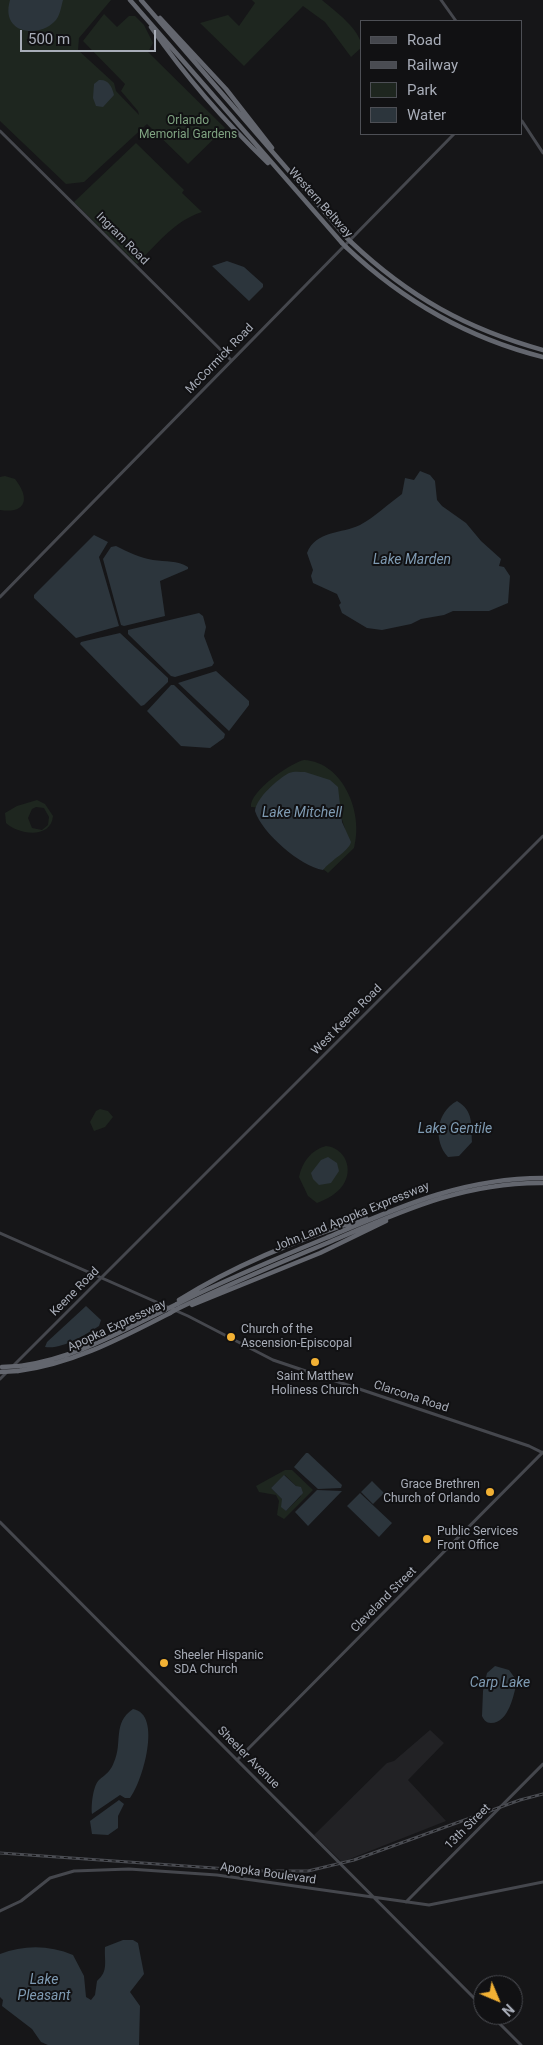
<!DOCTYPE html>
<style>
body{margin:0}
#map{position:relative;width:543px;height:2045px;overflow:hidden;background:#161618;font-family:Roboto,sans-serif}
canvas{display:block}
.legend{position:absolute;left:360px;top:20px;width:162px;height:115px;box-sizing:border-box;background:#111113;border:1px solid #4d4f55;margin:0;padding:6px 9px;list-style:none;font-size:15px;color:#a8adb8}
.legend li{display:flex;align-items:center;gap:10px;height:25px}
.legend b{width:25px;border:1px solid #4d4f55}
.north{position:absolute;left:473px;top:1975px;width:50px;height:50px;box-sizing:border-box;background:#111113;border:1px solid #4d4f55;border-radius:50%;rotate:135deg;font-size:14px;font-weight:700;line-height:20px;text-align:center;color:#a8adb8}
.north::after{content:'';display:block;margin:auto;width:18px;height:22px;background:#f2b134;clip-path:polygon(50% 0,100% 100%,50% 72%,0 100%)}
.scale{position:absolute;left:20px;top:30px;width:136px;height:22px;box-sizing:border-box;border:2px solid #a8adb8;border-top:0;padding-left:6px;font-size:15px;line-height:18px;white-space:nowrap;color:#a8adb8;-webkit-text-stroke:4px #111113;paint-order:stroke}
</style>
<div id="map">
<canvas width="543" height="2045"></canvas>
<ul class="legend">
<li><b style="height:6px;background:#45474d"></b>Road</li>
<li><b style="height:6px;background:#4a4c52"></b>Railway</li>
<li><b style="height:14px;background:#1e261f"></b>Park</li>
<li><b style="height:14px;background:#2c353c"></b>Water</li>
</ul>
<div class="north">N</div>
<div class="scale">500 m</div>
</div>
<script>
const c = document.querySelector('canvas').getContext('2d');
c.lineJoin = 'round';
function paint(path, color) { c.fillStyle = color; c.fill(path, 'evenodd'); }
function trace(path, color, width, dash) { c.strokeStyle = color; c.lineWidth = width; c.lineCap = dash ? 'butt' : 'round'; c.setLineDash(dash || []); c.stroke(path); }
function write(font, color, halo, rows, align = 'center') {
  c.font = font + ' Roboto,sans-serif'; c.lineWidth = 4; c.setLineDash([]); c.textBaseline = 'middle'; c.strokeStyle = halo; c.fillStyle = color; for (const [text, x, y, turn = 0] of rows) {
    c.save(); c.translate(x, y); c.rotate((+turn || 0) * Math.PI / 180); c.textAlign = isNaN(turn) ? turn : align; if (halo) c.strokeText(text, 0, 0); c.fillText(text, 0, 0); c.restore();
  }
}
const built = new Path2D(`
 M430 1730 444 1743 408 1780 446 1821 342 1862 314 1835 387 1763 394 1761Z`);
const green = new Path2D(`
 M0 0H111L79 38 78 50 114 83 116 91 139 115 138 111 121 91 125 84 83 41 104 14 117 27 129 16H135L144 25 153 43 148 52 225 128 188 164 147 124 84 182 66 184 0 121Z
 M252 0H322C335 11 360 29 362 47L351 57 325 22 303 6 244 66 200 23 228 15 239 26 255 3Z
 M136 143 184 190 182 193 202 212C174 221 157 244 137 264L74 202Z
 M5 476 15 479C30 498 27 514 0 510V477Z
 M304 760C343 762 364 813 354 848L328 873 323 869 331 860 342 853 345 829 340 813 251 807C249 792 290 763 304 760Z
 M37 800 45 804 53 816C51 840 17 834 6 823L5 813 17 806ZM36 807 44 808 49 817 48 825 42 830 32 828 28 818 32 809Z
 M100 1109 108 1111 113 1117 105 1127 94 1131 90 1122 96 1111Z
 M326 1146C345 1148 354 1169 343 1185 337 1194 327 1199 317 1203L308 1196 299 1177C302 1162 311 1150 326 1146Z
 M285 1470H292L313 1490 284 1519 277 1515 279 1501 276 1495 259 1492 256 1486ZM285 1475 296 1486 301 1496 286 1511 282 1507V1499L271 1488Z`);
const water = new Path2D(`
 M10 0H63C61 7 60 17 54 22 38 38 0 34 10 0Z
 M99 80C108 79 112 86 114 95L103 107 96 106 93 98 94 84Z
 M227 261 244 267 263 284V287L249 301 212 266Z
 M420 471 430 475 435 481 437 500 442 506 466 523 481 541 501 559 499 566 504 567 510 576 508 603 489 611H453L444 615 421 619 411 624 382 630 367 628 342 613 339 605 341 603 337 594 313 583 311 576 313 570 307 553C316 530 342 534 360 525 375 517 388 504 402 494L405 478 414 480Z
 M94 535 108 542 99 557 119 626 76 638 34 598V595Z
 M116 546C128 552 140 558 153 560 166 562 177 560 188 567V569L160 581 165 616 124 626 121 625 103 559 111 547Z
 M199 613 203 616 206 627 204 636 214 663 212 666 175 677 171 676 128 634V630Z
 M120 633 168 678V682L144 705 141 706 80 644 81 642Z
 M216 671 249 701V705L229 731 178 683Z
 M171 685H174L225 734 224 738 210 748 181 746 147 711Z
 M305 772 330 780 338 787 342 822 351 842C349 851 331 860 323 870 300 866 262 833 255 811 256 798 278 779 289 773 294 771 300 772 305 772Z
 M457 1101C474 1111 471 1125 472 1142L459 1156 448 1157C433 1141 436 1112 457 1101Z
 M328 1157 337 1163 339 1171 331 1183 319 1185 313 1179 311 1173 321 1160Z
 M86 1306 101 1320 99 1326C86 1334 62 1350 45 1347L47 1342Z
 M306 1453H308L342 1485 341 1488 318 1489 294 1467Z
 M284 1475 296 1486 301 1487 303 1493 286 1511 281 1507 282 1499 271 1488Z
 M372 1481 384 1493 373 1504 361 1492Z
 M317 1490 342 1491 308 1526 295 1512Z
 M360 1493 392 1523 379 1537 347 1506Z
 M495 1666 509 1670 517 1681C514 1694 509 1723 491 1723 486 1723 484 1720 482 1716L483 1691 487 1673Z
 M133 1709C163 1714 142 1783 130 1798H125L120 1795 92 1814C91 1805 93 1786 99 1780 106 1774 111 1771 114 1762 123 1743 112 1723 133 1709Z
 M119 1800 124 1804 118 1816V1828L108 1835 92 1834 90 1821Z
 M123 1940H133L138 1943 144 1974 130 1992 140 2006 139 2045H48L41 2042 32 2029 2 2006 3 2000 0 1997V1954C24 1945 49 1945 73 1955L84 1976 86 1997 91 2000 95 1995 97 1981C109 1971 104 1961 105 1947Z`);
const secondary = new Path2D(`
 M441 0 456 21
 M522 121 543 153
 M0 131 231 360
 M0 597 454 134
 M0 1233 188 1316 273 1360 529 1446 543 1453
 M13 1366 543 836
 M0 1379 7 1372
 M0 1522 483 2007
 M237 1760 543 1452
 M406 1902 543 1764
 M0 1911 21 1901 50 1878 74 1871 129 1869 217 1875 429 1905 543 1882
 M491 2015 521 2045`);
const highway = new Path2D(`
 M130 0 342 243
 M141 0 347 238
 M160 18 226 89 272 148
 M151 27C185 76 225 122 268 163
 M351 242C409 297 467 329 543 350
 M346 247C403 301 467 338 543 357
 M179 1300C237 1264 301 1238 366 1218
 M177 1304C225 1280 275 1259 326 1238 399 1207 462 1178 543 1178
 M192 1305 320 1253 386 1221
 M175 1310C227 1285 279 1263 332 1241 402 1211 465 1182 543 1183
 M20 1366C73 1359 118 1333 165 1310
 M18 1371C73 1364 121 1338 170 1313`);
const rail = new Path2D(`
 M0 1853 257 1871H308L354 1860 520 1800 543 1794`);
const highwayBridge = new Path2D(`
 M347 238 351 242
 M342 243 346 247
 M165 1310 177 1304
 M170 1313 175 1310
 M2 1367 20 1366
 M0 1372 18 1371`);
const markers = [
 [231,1337,5,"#f2b134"],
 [315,1362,5,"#f2b134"],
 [490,1492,5,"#f2b134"],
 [427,1539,5,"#f2b134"],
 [164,1663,5,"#f2b134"]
];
const parkNames = [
 ["Orlando",188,121],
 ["Memorial Gardens",188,135]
];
const streetNames = [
 ["Western Beltway",320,203,48],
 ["Ingram Road",122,239,45],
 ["McCormick Road",220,359,-46],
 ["West Keene Road",347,1020,-45],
 ["John Land Apopka Expressway",352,1217,-22],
 ["Keene Road",75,1292,-45],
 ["Apopka Expressway",117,1326,-25],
 ["Clarcona Road",411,1397,18],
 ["Cleveland Street",384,1600,-45],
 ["Sheeler Avenue",248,1758,45],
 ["13th Street",468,1827,-45],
 ["Apopka Boulevard",268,1874,8]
];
const poiNames = [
 ["Church of the",241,1330],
 ["Ascension-Episcopal",241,1344],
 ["Saint Matthew",315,1377,"center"],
 ["Holiness Church",315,1391,"center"],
 ["Grace Brethren",480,1485,"right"],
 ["Church of Orlando",480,1499,"right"],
 ["Public Services",437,1532],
 ["Front Office",437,1546],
 ["Sheeler Hispanic",174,1656],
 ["SDA Church",174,1670]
];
const waterNames = [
 ["Lake Marden",412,560],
 ["Lake Mitchell",302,813],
 ["Lake Gentile",455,1129],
 ["Carp Lake",500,1683],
 ["Lake",44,1980],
 ["Pleasant",44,1996]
];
paint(built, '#222225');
paint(green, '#1e261f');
paint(water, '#2c353c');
trace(secondary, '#45474d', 3);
trace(highway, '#63666e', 4.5);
trace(rail, '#4a4c52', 3);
trace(rail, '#111113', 1, [4]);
trace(highwayBridge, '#63666e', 4.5);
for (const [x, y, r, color] of markers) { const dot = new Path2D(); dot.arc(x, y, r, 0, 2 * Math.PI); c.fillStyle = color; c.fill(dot); trace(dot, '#111113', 2); }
write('12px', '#7fa381', '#111113', parkNames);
write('12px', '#a8adb8', '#111113', streetNames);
write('12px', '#a8adb8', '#111113', poiNames, 'left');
write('italic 14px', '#7f9bb3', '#111113', waterNames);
</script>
